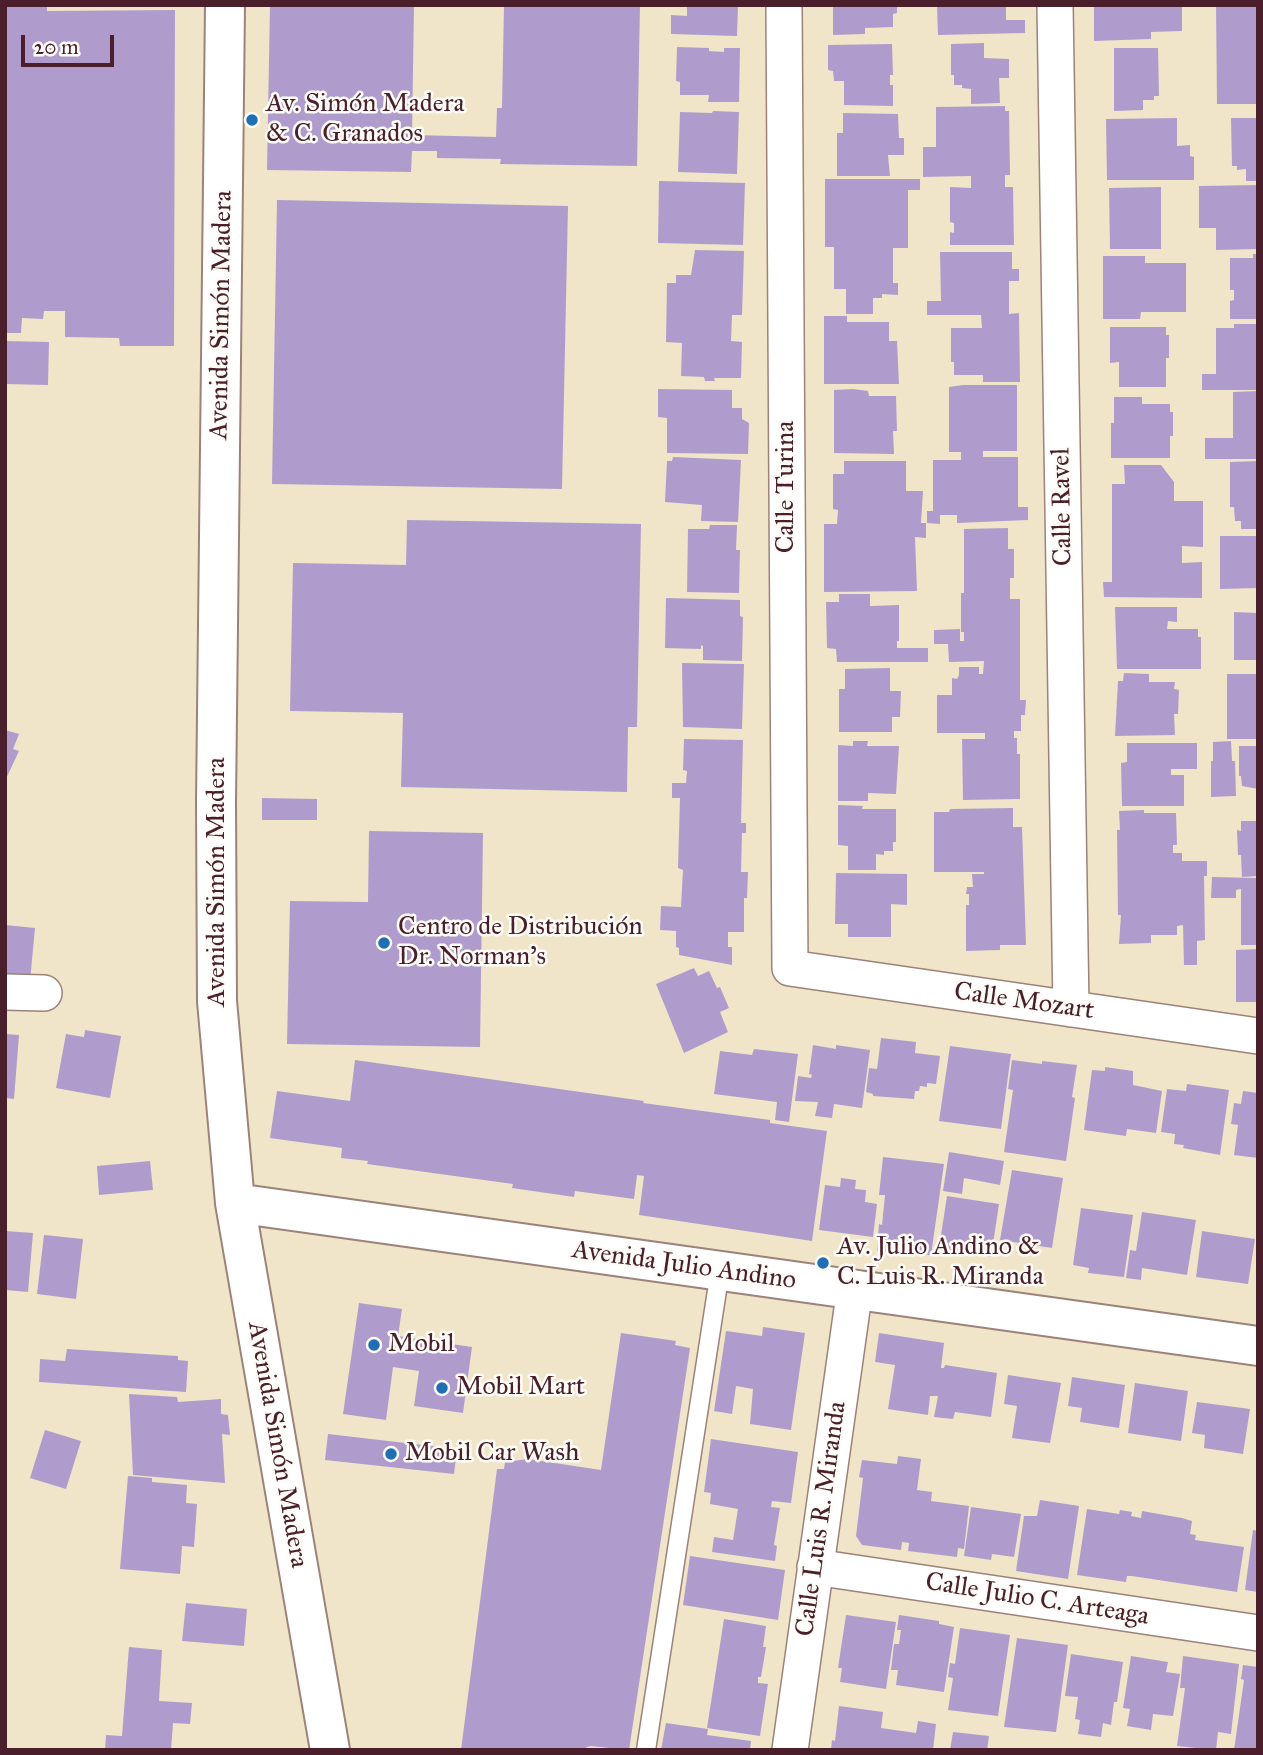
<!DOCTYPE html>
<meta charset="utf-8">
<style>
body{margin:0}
#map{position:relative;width:1263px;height:1755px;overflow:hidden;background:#f0e5c9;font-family:"IM FELL Great Primer",serif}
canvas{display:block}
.frame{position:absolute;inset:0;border:7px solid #4a1f2b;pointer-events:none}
.scale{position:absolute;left:21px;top:35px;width:93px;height:32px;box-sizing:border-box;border:4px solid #4a1f2b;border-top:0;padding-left:9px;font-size:21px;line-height:24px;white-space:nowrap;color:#4a1f2b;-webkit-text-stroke:5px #fdfcf7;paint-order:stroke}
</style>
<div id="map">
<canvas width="1263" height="1755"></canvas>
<div class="frame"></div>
<div class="scale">20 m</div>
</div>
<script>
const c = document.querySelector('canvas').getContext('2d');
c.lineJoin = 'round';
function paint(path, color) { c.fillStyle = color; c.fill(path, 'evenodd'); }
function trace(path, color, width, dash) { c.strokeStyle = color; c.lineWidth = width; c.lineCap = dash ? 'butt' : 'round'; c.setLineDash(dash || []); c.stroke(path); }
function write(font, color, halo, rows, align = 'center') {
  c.font = font + ' "IM FELL Great Primer",serif'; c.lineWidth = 5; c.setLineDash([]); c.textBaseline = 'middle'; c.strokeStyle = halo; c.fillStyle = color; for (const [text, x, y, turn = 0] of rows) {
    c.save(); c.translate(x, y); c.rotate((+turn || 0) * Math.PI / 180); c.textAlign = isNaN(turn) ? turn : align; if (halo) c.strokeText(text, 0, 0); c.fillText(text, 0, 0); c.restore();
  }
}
const building = new Path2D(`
 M5 5H47V11L175 10 174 346H120L119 338 65 337V311H44L43 319 22 318 21 333H5Z
 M270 5H414L412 135 496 137 497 108H502L504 5H640L637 166 500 164 501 159 437 158V151H412L411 172 267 170Z
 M687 5H738L737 36 671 34V15L687 16Z
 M833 5H897V13L893 14V27L865 28V34L833 35Z
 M955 5H1006V20H1025V33L938 35 937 6Z
 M1094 5H1182V31L1151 32V39L1094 41Z
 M1216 5H1258V104H1217Z
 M984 43V58L1009 59V78H999L1000 103 971 104V89L962 88V85H954V75H951V44Z
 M892 44 893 75H890V85H893V106L844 105V81H834L833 71 828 70V45Z
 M677 47 709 48V51L724 52V48H740L739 102H708L709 95H680V82L676 81Z
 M1114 48H1158L1159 96H1154V100H1143V110L1114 111Z
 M1005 106V111H1009L1010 175H1005V187H1013L1014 245H950V232L954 233V223L950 222V187L971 188V176L923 177V147H936V107Z
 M713 111 739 112 737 174 678 172 680 112 712 113Z
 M843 113 898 114 899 138H904V155H888L890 176H837V133H843Z
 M1177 118V146L1190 145V156L1194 157V180H1107L1106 119Z
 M1231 118H1258V181H1246V169L1237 170V166H1232Z
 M825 179H920V190H908V248H893V283H898V295L882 294V298H873V314H846V289H834V247H825Z
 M659 181 745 183 743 245 658 243Z
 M1258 185V249L1216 250V228H1199V186Z
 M1161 187V249H1110L1109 188Z
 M277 200 568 206 562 489 272 484Z
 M695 250 744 251 742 315H732L731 341 742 342 741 378H714L715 381H705L704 377 681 376 682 343 666 342 667 283H676V275H691Z
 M940 252H1012V269H1019V281H1009V314L1019 313 1020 382H983V375H954V362H951V328H982L981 315H927V301H941Z
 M1253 254H1258V319H1230V301L1234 300V290H1230V258H1253Z
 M1103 256H1145V263H1186V312H1141L1140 319H1103Z
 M824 316H847V322H889V341H897L899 384H824Z
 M1234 324H1258V390H1202V374H1216V328H1234Z
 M1110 327H1166V335H1169V358H1166V387H1119V362L1110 363Z
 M5 341 49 342 48 385 5 384Z
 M963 385H1017V451H983V457H1018V507H1028V520L957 523V515H940V524L927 523V511H933V460H961V452H949V387Z
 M658 389 732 390V408H742V419L749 423 748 454 667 453V418L658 417Z
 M853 389 868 391 869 396H896L897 431H893L894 454 834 453V390Z
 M1258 391V459H1205V438H1233V392Z
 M1114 397H1142V404H1170V412H1173V436H1170V458H1111V423H1114Z
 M673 457 741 460 738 522 701 521 702 505 665 502 667 461H672Z
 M844 461H906V491H923L921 523H926V538L915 537 917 591 824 592V524H837L838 510 833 509V474H844Z
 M1258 461V529H1241V521H1235L1234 507H1230V462Z
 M1124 465H1161L1174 482V501H1203V547L1182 546V563L1202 562V598L1104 597 1103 582H1112V484H1125Z
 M407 520 641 524 637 727H628L627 792 401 787 403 713 290 711 293 563 406 565Z
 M710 525H737L736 550H740L739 593 687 592 688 529H709Z
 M1008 528V549H1014V578H1010V599H1020V700H1026L1025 715H1021V731H1014V738H1017V754H1020V799L963 800 962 739H985V733H937V695H952V678L957 679 959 675V667H979V674H983L984 661 949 662 948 644H934V630L960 629V641H964V632H961V593H964V529Z
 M1220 536H1258V588L1220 589Z
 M839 594H870V606L899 605V641H897V648H928V662H837L836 649 827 648 826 602H839Z
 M666 598 740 600V616L743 617 742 661 703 660V646L701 645V649L665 648Z
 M1115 607H1177V622L1168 621 1167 629H1198V637H1201V669H1117Z
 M1234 612 1258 613V660H1234Z
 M682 663 744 664 742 729 683 727Z
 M890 668V691H901L900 717H892V732H839V689H845V669Z
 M1124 673 1149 674V682H1175L1174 689 1179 690 1178 714H1174L1175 735 1115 736 1118 681H1123Z
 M1227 674H1258V739H1227Z
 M5 730 19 734 13 749 19 751 5 781Z
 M684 739 743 740 741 823H746V833H742L741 872H748L747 898H744V932H728V947H732V965L679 955V948L676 947V931L660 930 661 906 681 907 683 870 678 868 680 798H672V783H686L687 771 683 770Z
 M853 741H868L867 746H899L896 794 868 793V801H838V745L853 746Z
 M1231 741 1232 761H1235L1236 796 1211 797V761H1213V742Z
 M1127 743H1197V769H1171V775H1184V806H1122L1121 763 1127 762Z
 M1239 746H1258V789L1242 786 1241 776H1239Z
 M262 798 317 799V820H262Z
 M838 805 863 806 862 809H896V842H893V851H884V855L876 854V870H848V846L838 845Z
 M1013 808V827H1022L1026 945H1000V950L966 951V905H969V894H966L967 887H973L972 874H984V872H934V812H949L950 809Z
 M1144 810V813H1176L1177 845H1173V853H1182V861H1207V876H1204L1205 940 1197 941V965H1184L1183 925 1177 926V935H1151V943L1119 944 1121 915H1118L1117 830H1120L1119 811Z
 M1241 821H1258V876L1242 877 1241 855H1238L1237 830 1241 831Z
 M369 831 483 833 480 1047 287 1044 290 901 368 902Z
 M836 873 907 874V905L891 904V937H848V924H835Z
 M1212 877 1258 878V945H1241V889L1236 890V898H1211Z
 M5 925 35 928 30 981 5 983Z
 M1258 949V1002H1236V950Z
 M694 968 698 976 709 971 717 988 720 987 729 1008 720 1012 728 1032 684 1053 656 984Z
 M85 1030 121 1036 110 1098 56 1088 66 1034 84 1037Z
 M5 1034 19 1035 14 1099 5 1098Z
 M881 1038 916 1042 915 1053 940 1056 936 1084 927 1083V1087L920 1086 919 1091H915L914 1099 873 1096V1094L866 1092 869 1068 877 1069Z
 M813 1045 836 1049V1045L870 1050 862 1108 834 1104 832 1118 815 1116 818 1102 795 1101 798 1076 811 1078 812 1075 809 1074Z
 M950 1046 1011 1054 1001 1129 939 1121Z
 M754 1049 798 1054 789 1122 775 1120 777 1102 714 1094 720 1051 752 1055Z
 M355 1060 644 1101 643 1103 770 1120V1123L827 1131 812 1241 639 1215 644 1176 637 1175 634 1199 575 1191 574 1197 512 1188 513 1184 367 1164 368 1161 341 1158 342 1148 270 1138 277 1091 350 1101Z
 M1012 1060 1042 1064V1061L1077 1065 1072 1097 1075 1098 1066 1161 1004 1152 1013 1090 1008 1089Z
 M1105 1067 1133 1071V1085L1162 1091 1156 1133 1127 1129 1126 1136 1084 1130 1092 1070 1105 1071Z
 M1187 1084 1229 1090 1220 1155 1183 1148 1184 1145 1174 1144 1175 1134 1161 1132 1167 1089 1186 1091Z
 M1243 1091 1258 1093V1158L1234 1155 1238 1125 1231 1124 1234 1103 1241 1104Z
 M949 1152 1004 1161 1000 1185 964 1178 962 1194 943 1191Z
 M883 1157 944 1164 931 1255 877 1251 879 1224 882 1225 885 1195H879Z
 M150 1161 153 1190 99 1195 97 1166Z
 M1012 1170 1063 1178 1052 1248 1000 1240Z
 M841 1178 856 1180 855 1189 866 1190 865 1202 877 1204 873 1237 819 1230 825 1185 840 1187Z
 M947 1196 999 1204 991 1257 939 1248Z
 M1081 1208 1133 1215 1124 1277 1088 1273 1089 1268 1073 1265Z
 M1142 1212 1196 1220 1187 1275 1142 1268 1141 1280 1126 1278 1130 1250 1136 1251Z
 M5 1231 33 1233 28 1292 5 1290Z
 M1202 1231 1255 1239 1248 1284 1196 1277Z
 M44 1235 83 1239 76 1299 37 1294Z
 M359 1303 402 1309 398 1336 472 1347 463 1413 414 1406 419 1371 393 1367 386 1420 343 1414Z
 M763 1327 805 1333 791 1430 750 1424 753 1389 736 1386 732 1414 714 1411 726 1331 762 1336Z
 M621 1333 676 1341 675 1345 690 1348 629 1750 590 1746 580 1750H461L497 1469H504L505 1462 528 1459 601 1470Z
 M879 1333 944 1343 941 1368H944L945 1365 997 1373 991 1417 955 1412 953 1419 934 1417 938 1396H930L928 1415 888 1409 895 1365 875 1362Z
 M67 1349 178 1356V1360L188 1361 186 1392 39 1382 40 1359 65 1361Z
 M1008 1375 1061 1383 1050 1443 1012 1438 1017 1406 1004 1404Z
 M1072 1377 1125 1385 1119 1428 1080 1422 1082 1408 1068 1406Z
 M1135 1383 1188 1391 1181 1441 1128 1433Z
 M129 1394 177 1397 178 1402 221 1399V1414L228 1415 230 1435 222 1434 225 1483 133 1475Z
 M1197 1402 1250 1409 1243 1454 1204 1448 1205 1435 1192 1433Z
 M45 1430 81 1441 66 1489 30 1478Z
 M328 1434 457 1449 454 1474 325 1460Z
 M711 1439 798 1452 791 1503 772 1501 771 1507 780 1508 774 1545 777 1546 775 1561 712 1552 714 1537 733 1540 738 1509 710 1504 711 1493 704 1492Z
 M898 1456 921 1459 917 1490 932 1492 931 1501 969 1506 964 1549 958 1548 957 1557 908 1551 909 1543 902 1542 901 1550 862 1545 856 1536 863 1478 859 1477 862 1460 897 1464Z
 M128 1476 152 1478V1482L187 1485 186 1503 197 1504 194 1547 182 1546 180 1574 120 1569Z
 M1040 1500 1079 1506 1068 1579 1016 1571 1024 1516H1037Z
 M971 1507 1021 1514 1014 1557 992 1554 991 1560 964 1556Z
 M1087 1509 1119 1514 1120 1510 1132 1512 1131 1516 1141 1518 1142 1511 1182 1518 1192 1521 1190 1534 1196 1535 1195 1540 1244 1547 1237 1592 1132 1576H1127L1126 1582 1077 1575Z
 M1253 1530 1258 1531V1592L1245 1590Z
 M690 1556 785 1570 778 1620 683 1605Z
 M186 1603 247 1609 244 1646 182 1641Z
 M846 1615 896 1622 886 1689 840 1682 842 1668H838Z
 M899 1615 939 1621V1624L954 1627 944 1692 896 1685 898 1670H891L894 1644H899L901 1630H897Z
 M724 1619 766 1626 763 1647H766L761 1677H758V1683L768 1684 760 1736 707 1728Z
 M960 1628 1010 1635 998 1716 948 1710 953 1678 948 1677 950 1663 955 1664Z
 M1017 1638 1068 1645 1056 1732 1004 1727Z
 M129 1647 162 1650 159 1701 192 1703 190 1724 173 1723 171 1750H105L106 1735 122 1736Z
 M1071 1654 1123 1662 1117 1702H1114L1111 1725 1103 1723 1101 1737 1078 1734 1080 1720 1075 1719 1078 1697 1065 1696Z
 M1131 1656 1168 1662 1166 1672 1180 1674 1173 1716 1153 1714 1151 1730 1127 1726 1130 1709 1123 1708Z
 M1183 1656 1239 1664 1231 1734 1218 1732 1216 1750 1177 1746 1185 1688H1180Z
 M1243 1665 1258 1667V1750H1234L1244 1680 1241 1679Z
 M839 1706 883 1712 881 1728 916 1733 918 1721 936 1724 933 1750H831L832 1740 835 1741Z
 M666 1723 708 1729 707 1735 751 1741 750 1750H661Z
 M953 1732 989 1736 987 1750H950Z`);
const lane = new Path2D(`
 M646 1750 720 1271`);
const street = new Path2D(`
 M784 5 790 968 1258 1036
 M1055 5 1071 1009
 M5 992 44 993
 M815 1567 1258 1633
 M790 1750 855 1288`);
const secondary = new Path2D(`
 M225 5 216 802 217 1001 235 1203 330 1750
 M235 1203 1258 1346`);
const markers = [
 [252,120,7,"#1f6fb2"],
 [384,943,7,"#1f6fb2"],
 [823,1263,7,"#1f6fb2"],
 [374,1345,7,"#1f6fb2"],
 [442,1388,7,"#1f6fb2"],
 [391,1454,7,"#1f6fb2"]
];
const poiNames = [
 ["Av. Simón Madera",266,105],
 ["& C. Granados",266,135],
 ["Centro de Distribución",398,928],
 ["Dr. Norman's",398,958],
 ["Av. Julio Andino &",837,1248],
 ["C. Luis R. Miranda",837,1278],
 ["Mobil",388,1345],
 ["Mobil Mart",456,1388],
 ["Mobil Car Wash",405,1454]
];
const streetNames = [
 ["Avenida Simón Madera",222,315,-89],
 ["Calle Turina",787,487,-90],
 ["Calle Ravel",1063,507,-91],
 ["Avenida Simón Madera",218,882,-90],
 ["Calle Mozart",1024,1002,8],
 ["Avenida Julio Andino",684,1266,8],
 ["Avenida Simón Madera",277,1445,80],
 ["Calle Luis R. Miranda",822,1519,-82],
 ["Calle Julio C. Arteaga",1037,1600,9]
];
paint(building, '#b09ccc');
trace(lane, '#9d827a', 21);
trace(street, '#9d827a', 38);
trace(secondary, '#9d827a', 42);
trace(lane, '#fff', 18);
trace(street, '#fff', 35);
trace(secondary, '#fff', 38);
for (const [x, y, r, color] of markers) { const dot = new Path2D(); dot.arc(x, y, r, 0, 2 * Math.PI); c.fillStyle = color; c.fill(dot); trace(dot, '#fdfcf7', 2.5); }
write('26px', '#4a1f2b', '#fdfcf7', poiNames, 'left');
write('26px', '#4a1f2b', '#fdfcf7', streetNames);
</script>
